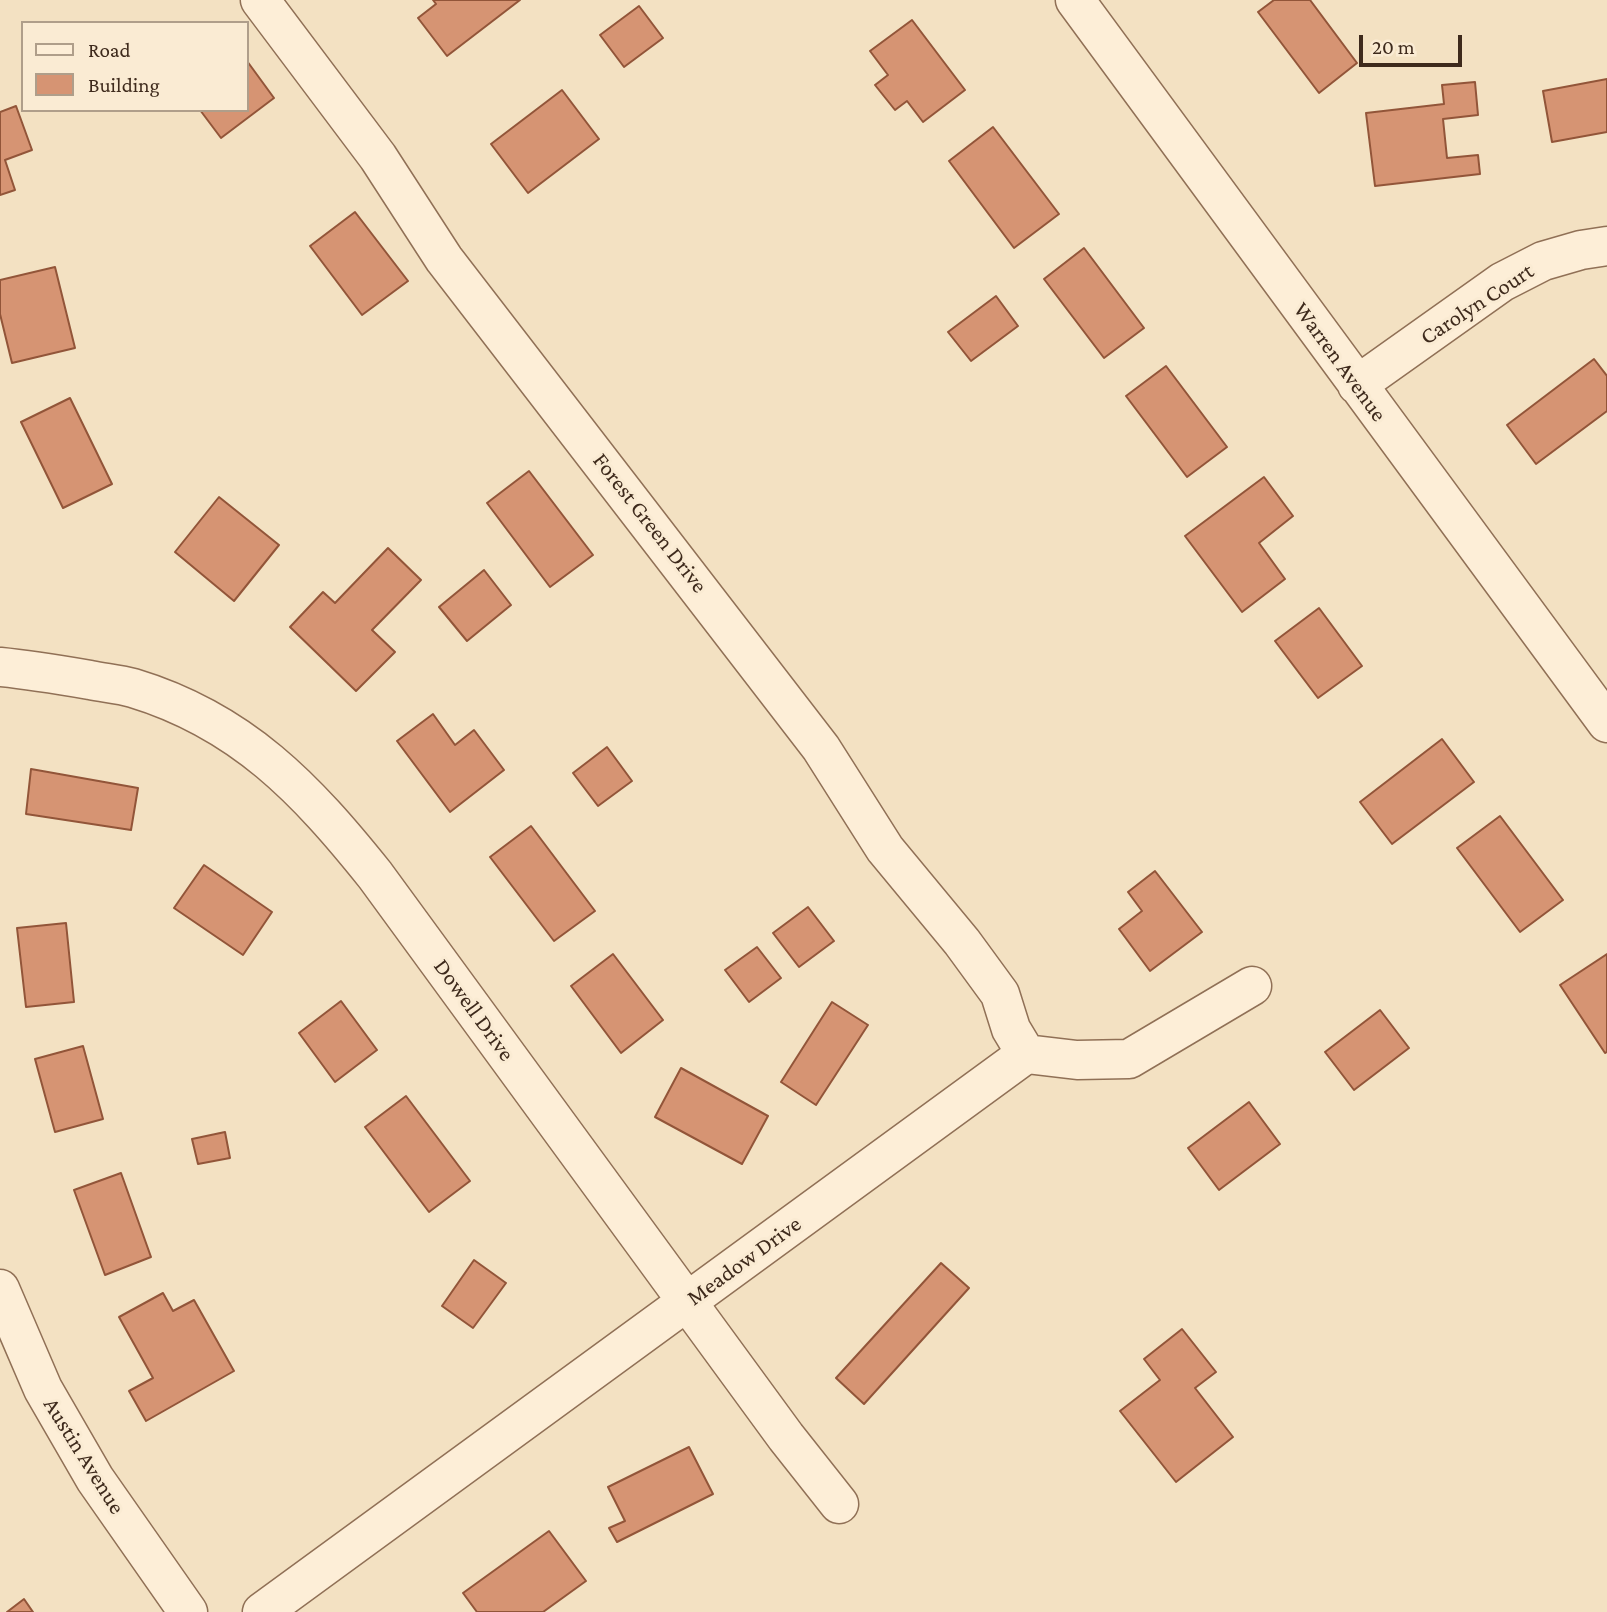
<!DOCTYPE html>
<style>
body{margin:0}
#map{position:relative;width:1607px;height:1612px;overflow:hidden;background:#f3e1c2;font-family:"Crimson Pro",serif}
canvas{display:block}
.legend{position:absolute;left:21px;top:21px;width:228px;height:91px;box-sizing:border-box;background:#faebd3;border:2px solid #af9e8a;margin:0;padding:9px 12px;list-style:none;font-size:21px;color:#3e2a1c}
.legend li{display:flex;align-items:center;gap:14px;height:35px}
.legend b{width:35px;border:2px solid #af9e8a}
.scale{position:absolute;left:1359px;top:35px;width:103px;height:32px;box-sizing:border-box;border:4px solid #3e2a1c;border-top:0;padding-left:9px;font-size:21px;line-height:24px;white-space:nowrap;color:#3e2a1c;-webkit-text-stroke:5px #faebd3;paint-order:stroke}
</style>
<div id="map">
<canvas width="1607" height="1612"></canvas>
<ul class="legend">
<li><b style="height:9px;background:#fdeed7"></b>Road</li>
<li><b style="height:19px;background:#d69473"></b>Building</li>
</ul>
<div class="scale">20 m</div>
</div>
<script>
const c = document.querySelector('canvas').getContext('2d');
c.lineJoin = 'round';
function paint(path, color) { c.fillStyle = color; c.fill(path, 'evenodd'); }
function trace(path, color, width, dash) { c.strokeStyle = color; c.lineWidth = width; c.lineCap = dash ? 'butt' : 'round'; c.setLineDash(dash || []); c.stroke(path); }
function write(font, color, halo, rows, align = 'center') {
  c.font = font + ' "Crimson Pro",serif'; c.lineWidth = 6; c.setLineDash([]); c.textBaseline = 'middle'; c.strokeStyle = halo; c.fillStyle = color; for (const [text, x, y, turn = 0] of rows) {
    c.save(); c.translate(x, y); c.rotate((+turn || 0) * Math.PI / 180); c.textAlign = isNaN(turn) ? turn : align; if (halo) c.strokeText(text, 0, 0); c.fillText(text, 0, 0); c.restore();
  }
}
const building = new Path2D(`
 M433 0H520L447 56 418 18 436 4Z
 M1274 0H1310L1357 63 1319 93 1258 12Z
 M639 6 663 38 624 67 600 35Z
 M912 20 965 90 923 122 907 101 895 110 875 85 888 75 870 51Z
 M247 61 274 98 221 138 200 110H247Z
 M1607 79V132L1552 142 1543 91Z
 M1475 82 1478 115 1443 119 1447 158 1478 155 1480 174 1375 186 1366 113 1444 104 1442 85Z
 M562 90 599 139 528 193 491 144Z
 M16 106 32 150 5 160 15 190 0 195V112Z
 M993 127 1059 214 1014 248 949 161Z
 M355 212 408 281 362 315 310 246Z
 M1084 248 1144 328 1104 358 1044 279Z
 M55 267 75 348 12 363 0 314V280Z
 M996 296 1018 326 971 361 948 332Z
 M1594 359 1607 376V411L1536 464 1507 425Z
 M1166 366 1227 447 1187 477 1126 396Z
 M70 398 112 484 63 508 21 422Z
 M529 471 593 555 550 587 487 503Z
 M1264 477 1293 516 1259 543 1285 579 1242 612 1185 536Z
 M219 497 279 545 234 601 175 552Z
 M388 548 421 580 372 630 395 652 356 691 290 627 323 592 335 603Z
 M484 570 511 605 467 641 439 607Z
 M1319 608 1362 666 1318 698 1275 641Z
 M433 714 455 745 474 730 504 770 450 812 397 741Z
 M1442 739 1474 782 1392 844 1360 802Z
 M607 747 632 781 598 806 573 773Z
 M31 769 138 788 131 830 26 814Z
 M1500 816 1563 900 1520 932 1457 848Z
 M531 826 595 911 554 941 490 857Z
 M204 865 272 912 243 955 174 908Z
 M1155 871 1202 932 1150 971 1119 929 1142 911 1128 892Z
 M808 907 834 941 799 967 773 933Z
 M66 923 74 1002 26 1007 17 928Z
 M757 947 781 978 749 1002 725 970Z
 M613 954 663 1020 621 1053 571 986Z
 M1607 954V1052L1605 1053 1560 985Z
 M341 1001 377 1050 335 1082 299 1033Z
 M832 1002 868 1025 816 1105 781 1082Z
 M1380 1010 1409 1048 1354 1090 1325 1052Z
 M83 1046 103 1119 55 1132 35 1059Z
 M681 1068 768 1116 742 1164 655 1117Z
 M406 1096 470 1181 429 1212 365 1127Z
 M1249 1102 1280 1144 1219 1190 1188 1148Z
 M225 1132 230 1158 198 1164 192 1139Z
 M121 1173 151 1257 105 1275 74 1190Z
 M474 1260 506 1283 473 1328 442 1306Z
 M941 1263 969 1288 864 1404 836 1378Z
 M163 1293 173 1311 194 1300 234 1371 146 1421 129 1391 153 1378 119 1317Z
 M1182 1329 1216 1372 1195 1388 1233 1437 1176 1482 1120 1411 1160 1380 1144 1359Z
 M689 1447 713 1494 617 1542 609 1528 625 1521 608 1487Z
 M549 1531 586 1581 543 1612H477L463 1593Z
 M24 1599 33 1612H7Z`);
const minor = new Path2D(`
 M260 0 378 157 444 259 821 748 885 849 962 942 1000 994 1011 1029 1026 1054
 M1075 0 1607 723
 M1357 385 1502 282 1543 261 1581 250 1607 246
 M0 667C30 670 60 675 90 680 104 683 119 684 133 688 242 721 306 789 375 875L786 1437 839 1504
 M0 1289 43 1389 95 1479 188 1612
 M262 1612 1026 1054 1077 1060 1129 1059 1252 986`);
const streetNames = [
 ["Carolyn Court",1477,304,-33],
 ["Warren Avenue",1340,362,54],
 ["Forest Green Drive",650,523,52],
 ["Dowell Drive",474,1010,54],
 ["Meadow Drive",744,1261,-36],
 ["Austin Avenue",84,1456,58]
];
paint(building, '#d69473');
trace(building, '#925539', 2);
trace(minor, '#907056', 41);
trace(minor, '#fdeed7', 38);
write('23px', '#3e2a1c', '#faebd3', streetNames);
</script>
